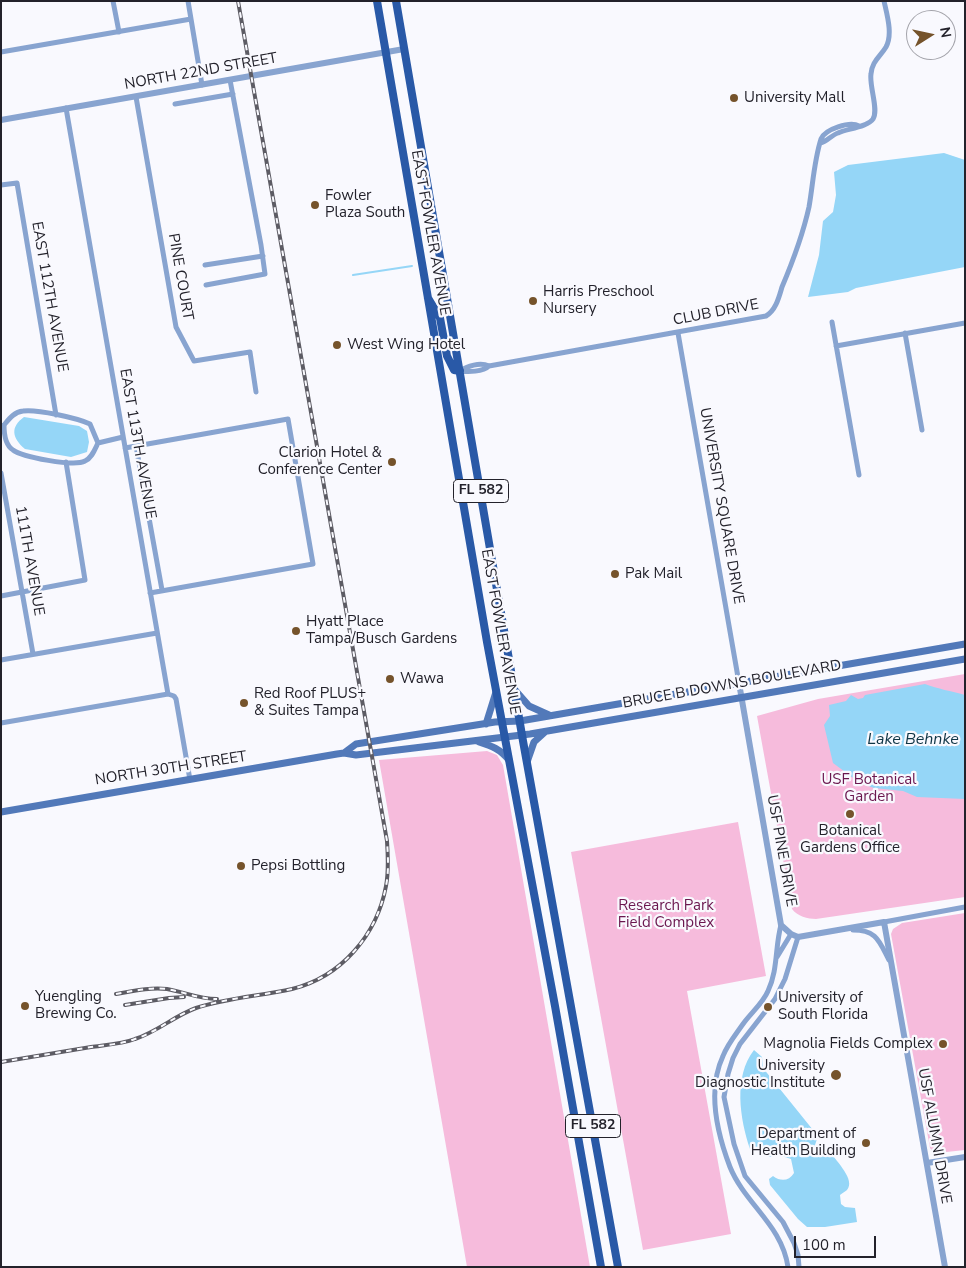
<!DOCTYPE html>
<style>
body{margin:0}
#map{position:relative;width:966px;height:1268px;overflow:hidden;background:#f9f9fe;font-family:"Nunito Sans",sans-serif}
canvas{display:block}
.frame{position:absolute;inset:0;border:2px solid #23222b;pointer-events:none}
.north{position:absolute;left:906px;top:10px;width:50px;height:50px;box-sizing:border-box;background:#f9f9fe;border:1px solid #a3a3aa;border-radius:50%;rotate:80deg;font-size:14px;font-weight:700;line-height:20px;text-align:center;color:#23222b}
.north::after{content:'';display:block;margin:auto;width:18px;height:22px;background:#75532b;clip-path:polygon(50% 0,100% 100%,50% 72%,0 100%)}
.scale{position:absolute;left:794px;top:1236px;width:82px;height:22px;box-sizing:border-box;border:2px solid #23222b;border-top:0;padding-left:6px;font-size:15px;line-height:18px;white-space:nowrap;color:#23222b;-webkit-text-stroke:4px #f9f9fe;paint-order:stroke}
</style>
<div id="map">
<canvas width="966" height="1268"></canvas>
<div class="frame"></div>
<div class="north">N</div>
<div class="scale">100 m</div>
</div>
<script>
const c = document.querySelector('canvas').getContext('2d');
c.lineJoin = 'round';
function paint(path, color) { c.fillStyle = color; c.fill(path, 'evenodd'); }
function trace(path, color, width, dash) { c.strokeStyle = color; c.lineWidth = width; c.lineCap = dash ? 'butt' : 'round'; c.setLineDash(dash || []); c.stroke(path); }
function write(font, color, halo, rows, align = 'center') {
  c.font = font + ' "Nunito Sans",sans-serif'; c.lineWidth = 4.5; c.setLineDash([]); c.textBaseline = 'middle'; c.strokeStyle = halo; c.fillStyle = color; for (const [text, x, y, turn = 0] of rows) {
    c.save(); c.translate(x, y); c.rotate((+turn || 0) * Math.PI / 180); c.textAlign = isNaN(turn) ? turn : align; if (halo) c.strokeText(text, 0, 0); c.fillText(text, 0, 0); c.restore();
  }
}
const green = new Path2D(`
 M965 674V897L816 919C808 919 797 916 792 909L757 716 818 699Z
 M487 751 497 755 503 765 590 1267H467L379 760Z
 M738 822 766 976 687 991 731 1234 643 1250 571 852Z
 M965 913V1150L937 1153 933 1152 930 1148 891 934 893 929 902 923Z`);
const water = new Path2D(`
 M944 153 965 160V267L856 288 848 292 808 297 819 255 823 221 833 212 836 195 834 172 848 165Z
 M24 417 79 426 87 431 89 442 87 452 71 457 25 449C12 438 10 427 24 417Z
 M925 684C938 689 951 691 965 695V799L917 797 903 791 874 788 860 783 833 763 824 725 830 716 829 705 846 701 851 695 858 699 863 698 865 695Z
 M754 1050 762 1057 763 1068 813 1130 817 1139 815 1145 822 1153H831C836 1161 856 1180 847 1190 845 1192 842 1193 840 1195L841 1204 845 1207 855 1208 857 1222 825 1227H807L798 1219 770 1185 769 1179 773 1176C781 1182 789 1181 794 1173L791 1159 779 1155 770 1157 750 1149C740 1119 733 1077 754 1050Z`);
const stream = new Path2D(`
 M353 275 412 266`);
const minor = new Path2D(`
 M113 1 119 32
 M188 1 202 85
 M1 52 191 19
 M136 97 176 327 194 361 250 352 256 392
 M175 104 233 94
 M66 108 168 694
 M821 143C827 141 832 135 838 133 846 129 868 127 873 119 879 110 869 86 871 74 872 61 880 57 886 47 893 34 887 15 884 1
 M1 185 17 183 56 415
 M205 265 263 256
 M206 285 265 274 261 245 230 80
 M832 322 859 475
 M678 333 739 683
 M905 333 922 430
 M836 346 965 323
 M460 371C467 366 480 362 489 366L766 316C776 310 779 297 782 287 793 261 803 234 809 207 813 184 814 161 821 139 825 129 850 121 859 126
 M460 371C468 372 483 372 489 366
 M4 425C4 433 5 445 13 450 22 457 74 467 85 461 92 458 95 449 98 443L123 437
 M1 426 4 425C9 419 14 412 23 411 37 409 77 418 90 424L98 443
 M136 446 162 590
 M125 448 288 419 313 564 150 593
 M1 473 33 654
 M1 596 85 580 66 462
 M1 660 157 633
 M168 694 174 696 176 699 190 780
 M1 723 168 694
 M884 922 965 907
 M781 925C775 947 778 970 768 991 763 1003 751 1013 743 1024 736 1034 727 1045 723 1056 707 1090 717 1133 730 1167 745 1204 782 1225 788 1267
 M853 930C877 930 879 941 889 960
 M798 937 785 979 775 999 740 1044 733 1058 728 1074 724 1097 734 1144 745 1176 783 1222 794 1243 798 1255 799 1267
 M777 957 791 934`);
const tertiary = new Path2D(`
 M1 120 404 49
 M739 683 781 925 791 934 798 937 884 922 945 1267
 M927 1163 965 1157`);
const secondary = new Path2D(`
 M515 690 529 706 549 715
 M486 724 496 692
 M479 742C492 746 500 749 509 760
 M344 753 356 744 495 722 520 721 965 644
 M527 762 534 742 545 732
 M1 812 337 754 344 753 356 755 530 734 965 659`);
const primary = new Path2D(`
 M377 1 487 642 555 1006 601 1267
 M396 1 523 741 618 1267
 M428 298 440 318 447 356 454 370 460 371`);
const rail = new Path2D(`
 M116 994C133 991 150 987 167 989 184 992 199 999 217 999
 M125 1005 169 998 184 997
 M1 1062C31 1057 61 1052 91 1047 105 1045 122 1044 135 1039 157 1032 174 1016 196 1008 227 998 260 996 292 989 341 977 377 935 386 886 389 871 388 856 387 841L238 1`);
const markers = [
 [734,98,5,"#75532b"],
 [315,205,5,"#75532b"],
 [533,301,5,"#75532b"],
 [337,345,5,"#75532b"],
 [392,462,5,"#75532b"],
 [615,574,5,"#75532b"],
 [296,631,5,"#75532b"],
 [390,679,5,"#75532b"],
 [244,703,5,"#75532b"],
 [850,814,5,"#75532b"],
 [241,866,5,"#75532b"],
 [25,1006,5,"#75532b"],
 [768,1007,5,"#75532b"],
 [943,1044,5,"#75532b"],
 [836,1075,6,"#75532b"],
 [866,1143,5,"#75532b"]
];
const shields = [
 [481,491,55],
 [593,1126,55]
];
const shieldNames = [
 ["FL 582",481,491],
 ["FL 582",593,1126]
];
const streetNames = [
 ["NORTH 22ND STREET",201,72,-10],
 ["EAST FOWLER AVENUE",430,233,80],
 ["PINE COURT",180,277,80],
 ["EAST 112TH AVENUE",49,297,80],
 ["CLUB DRIVE",716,313,-11],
 ["EAST 113TH AVENUE",137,444,80],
 ["UNIVERSITY SQUARE DRIVE",721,506,80],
 ["111TH AVENUE",29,561,80],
 ["EAST FOWLER AVENUE",500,632,80],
 ["BRUCE B DOWNS BOULEVARD",732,685,-10],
 ["NORTH 30TH STREET",171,769,-9],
 ["USF PINE DRIVE",781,851,80],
 ["USF ALUMNI DRIVE",934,1136,80]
];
const poiNames = [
 ["University Mall",744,98],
 ["Fowler",325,196],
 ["Plaza South",325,213],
 ["Harris Preschool",543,292],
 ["Nursery",543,309],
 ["West Wing Hotel",347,345],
 ["Clarion Hotel &",382,453,"right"],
 ["Conference Center",382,470,"right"],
 ["Pak Mail",625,574],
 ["Hyatt Place",306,622],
 ["Tampa/Busch Gardens",306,639],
 ["Wawa",400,679],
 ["Red Roof PLUS+",254,694],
 ["& Suites Tampa",254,711],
 ["Botanical",850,831,"center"],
 ["Gardens Office",850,848,"center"],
 ["Pepsi Bottling",251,866],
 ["Yuengling",35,997],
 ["Brewing Co.",35,1014],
 ["University of",778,998],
 ["South Florida",778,1015],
 ["Magnolia Fields Complex",933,1044,"right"],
 ["University",825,1066,"right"],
 ["Diagnostic Institute",825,1083,"right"],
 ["Department of",856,1134,"right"],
 ["Health Building",856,1151,"right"]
];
const parkNames = [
 ["USF Botanical",869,780],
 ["Garden",869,797],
 ["Research Park",666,906],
 ["Field Complex",666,923]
];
const waterNames = [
 ["Lake Behnke",913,740]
];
paint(green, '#f6bbdc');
paint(water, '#95d6f7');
trace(stream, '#95d6f7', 2);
trace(minor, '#88a4d0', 5);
trace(tertiary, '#88a4d0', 6);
trace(secondary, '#5279b9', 7);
trace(primary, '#2959a7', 8);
trace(rail, '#5d5c64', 4);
trace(rail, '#f9f9fe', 2, [5.5]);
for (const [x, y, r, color] of markers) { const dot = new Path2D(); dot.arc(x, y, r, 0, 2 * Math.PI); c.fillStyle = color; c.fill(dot); trace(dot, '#f9f9fe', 2); }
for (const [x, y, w] of shields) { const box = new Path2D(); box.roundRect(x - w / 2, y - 11.5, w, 23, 4); c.fillStyle = '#f9f9fe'; c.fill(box); trace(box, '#23222b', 1); }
write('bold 14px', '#23222b', null, shieldNames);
write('15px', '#23222b', '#f9f9fe', streetNames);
write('15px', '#23222b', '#f9f9fe', poiNames, 'left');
write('15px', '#6b174f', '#f9f9fe', parkNames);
write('italic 16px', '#0f3546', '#f9f9fe', waterNames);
</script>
